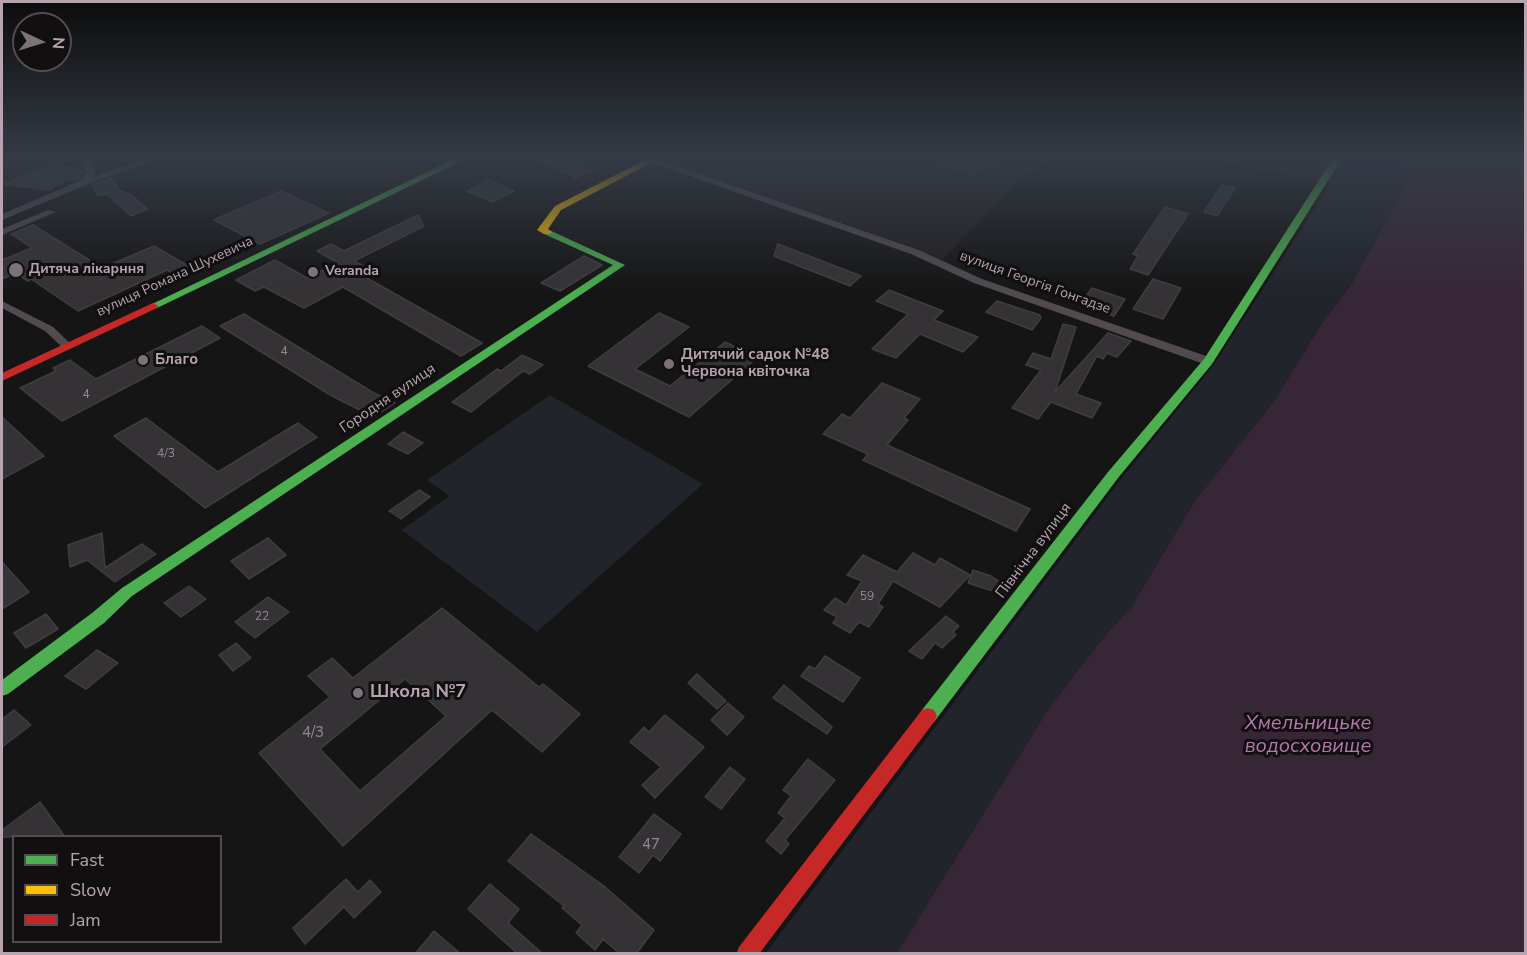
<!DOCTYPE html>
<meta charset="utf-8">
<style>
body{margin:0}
#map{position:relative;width:1527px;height:955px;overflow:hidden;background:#151515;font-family:"Nunito Sans",sans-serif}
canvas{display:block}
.frame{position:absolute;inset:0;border:3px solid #b7a4b1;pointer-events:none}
.legend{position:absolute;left:12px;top:835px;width:210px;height:108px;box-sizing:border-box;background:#110f0f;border:2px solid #534b50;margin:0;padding:8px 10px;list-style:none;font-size:18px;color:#b7a4b1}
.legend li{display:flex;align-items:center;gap:12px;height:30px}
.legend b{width:30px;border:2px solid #534b50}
.north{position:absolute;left:12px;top:12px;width:60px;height:60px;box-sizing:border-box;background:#110f0f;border:2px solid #534b50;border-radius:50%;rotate:94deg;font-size:16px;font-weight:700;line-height:24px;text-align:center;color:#b7a4b1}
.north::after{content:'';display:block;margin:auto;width:21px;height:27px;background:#7e727a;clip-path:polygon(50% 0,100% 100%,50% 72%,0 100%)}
</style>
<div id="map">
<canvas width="1527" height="955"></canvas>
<div class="frame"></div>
<ul class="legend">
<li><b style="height:8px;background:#4caf50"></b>Fast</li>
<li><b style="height:8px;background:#ffc107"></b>Slow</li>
<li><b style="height:8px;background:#c62828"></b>Jam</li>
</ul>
<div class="north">N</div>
</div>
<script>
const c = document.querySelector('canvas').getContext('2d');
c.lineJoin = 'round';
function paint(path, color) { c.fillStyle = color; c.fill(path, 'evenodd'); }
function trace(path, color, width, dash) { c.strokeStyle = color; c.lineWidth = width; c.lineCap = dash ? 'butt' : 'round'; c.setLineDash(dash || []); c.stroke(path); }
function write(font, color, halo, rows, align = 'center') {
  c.font = font + ' "Nunito Sans",sans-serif'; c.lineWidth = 6; c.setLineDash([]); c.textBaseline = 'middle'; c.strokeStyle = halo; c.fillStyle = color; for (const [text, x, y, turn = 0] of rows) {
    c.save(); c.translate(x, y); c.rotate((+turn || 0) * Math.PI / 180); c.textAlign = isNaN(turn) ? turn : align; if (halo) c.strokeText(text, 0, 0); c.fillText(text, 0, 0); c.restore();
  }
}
const built = new Path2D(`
 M657 160H1049L1018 181 942 260 918 249Z
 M1209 160H1346L1330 183Z`);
const green = new Path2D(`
 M1346 160H1408L1404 188 1351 285 1319 328 1275 400 1194 502 1132 606 1104 637 1051 705 897 953 765 954 1121 479 1213 366Z
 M550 395 703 484 537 632 402 530 449 496 427 480Z`);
const water = new Path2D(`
 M1408 160H1525V953H897L1051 705 1104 637 1132 606 1194 502 1275 400 1319 328 1351 285 1404 188Z`);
const building = new Path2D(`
 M537 160H574L595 169 577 178Z
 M939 160H993L976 175 939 164Z
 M56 163 83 172 76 180 68 179 48 190 4 184Z
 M112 178 120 191 130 194 148 209 131 216 107 194 98 196 92 185Z
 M489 180 514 191 493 202 467 191Z
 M1222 185 1235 188 1217 216 1204 212Z
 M281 191 329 213 260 244 214 220Z
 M1165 207 1188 214 1148 275 1130 269 1138 256 1133 254Z
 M418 215 424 226 354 261 367 268 358 273 482 343 461 356 343 287 304 308 264 287 255 291 236 280 275 260 307 278 338 263 317 251 331 244 344 251Z
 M33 225 102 268 154 246 190 267 173 274 167 270 78 311 31 279 28 281 20 276 15 278 11 275 2 279V260L32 248 11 234Z
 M778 244 861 276 850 286 774 256Z
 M584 256 602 265 560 291 541 283Z
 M1153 279 1181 288 1163 319 1133 309Z
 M1092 288 1125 299 1114 316 1080 304Z
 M889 290 943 311 934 320 978 337 963 352 920 334 896 358 872 349 908 314 876 301Z
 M997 301 1040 315 1041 318 1032 330 986 312Z
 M659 313 689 327 635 369 670 386 725 342 758 357 689 417 588 366Z
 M244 314 374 393 395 403 374 417 332 396 220 326Z
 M1063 324 1076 327 1055 392 1108 333 1131 341 1117 357 1107 353 1103 359 1097 356 1076 394 1101 403 1092 418 1051 402 1038 419 1012 408 1041 370 1026 365 1033 353 1051 359Z
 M202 326 220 338 62 421 20 388 56 371 53 368 70 360 96 379Z
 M522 355 543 365 530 374 523 371 471 412 452 402 497 369 501 371Z
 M882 383 920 399 904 418 908 420 887 445 1030 509 1016 531 863 460 868 454 823 434 842 414 850 418Z
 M2 417 44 456 2 479Z
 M146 418 218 472 298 423 317 437 205 508 114 436Z
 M403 432 423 443 408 454 388 444Z
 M419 490 430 497 401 519 389 511Z
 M102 533 105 568 142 544 156 554 115 582 87 560 70 567 68 545Z
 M268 538 286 555 249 579 231 561Z
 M913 553 935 565 940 558 970 575 940 607 893 581 878 604 883 607 869 627 859 622 850 633 833 623 837 617 824 610 835 598 846 605 862 581 847 575 863 555 897 572Z
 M2 562 29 592 2 609Z
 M973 570 991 576 1010 589 1005 595 968 583Z
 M189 586 206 599 181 617 164 603Z
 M268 597 289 612 255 638 235 622Z
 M442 608 539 687 543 684 580 714 542 752 492 710 343 846 259 753 330 697 308 676 332 658 353 678ZM405 679 446 716 360 791 320 749Z
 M46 614 58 629 26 648 14 633Z
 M946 616 959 626 953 632 956 635 942 648 935 643 922 659 909 651Z
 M236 643 251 658 233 671 219 655Z
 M97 650 118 663 86 689 65 676Z
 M825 656 860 678 843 702 801 676 809 666 815 669Z
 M697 674 726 701 717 709 688 683Z
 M784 685 832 727 827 734 773 698Z
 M728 703 744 717 727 735 711 720Z
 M14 710 31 725 2 747V719Z
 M665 715 704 747 655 798 642 785 661 767 630 742 644 727 649 732Z
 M808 759 835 780 785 840 789 844 781 854 766 841 785 818 778 813 791 796 783 790Z
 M730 767 745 779 721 809 705 797Z
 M40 802 65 837H2V830Z
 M654 814 681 834 660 861 653 855 639 873 619 857Z
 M531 834 604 886 654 930 636 954H620L603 939 595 950 576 933 582 925 562 908 564 906 508 861Z
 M346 879 358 892 370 880 381 892 354 918 344 907 305 944 293 928Z
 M490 884 519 909 508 923 543 954H518L468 909Z
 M434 931 461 954H415Z`);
const street = new Path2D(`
 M82 160H90L95 173 92 177 142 160H156L88 184 2 220V214L77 182 86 173Z
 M644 160H658L919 250 982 279 1212 358 1214 361 1208 365 1204 364 974 283 911 254Z
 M48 210 56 212 2 235V229Z
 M2 301 53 327 73 346 67 349 63 348 45 331 2 308Z`);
const fast = new Path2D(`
 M452 160H464L157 308 153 309 148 306Z
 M1332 160H1341L1212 364 1118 478 934 722 928 724 922 722 919 716 922 710 1108 472 1204 359Z
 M547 229 625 265 132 596 104 623 8 694 2 696V680L92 613 122 588 613 265 544 234V230Z`);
const slow = new Path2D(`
 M645 160 655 161 561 210 548 229 552 232 550 234H544L537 230 555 206Z`);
const jam = new Path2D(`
 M153 303 158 306 157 308 2 381V373Z
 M928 708 934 710 937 716 934 722 759 954H736L739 947 922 710Z`);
const markers = [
 [16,270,8,"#7e727a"],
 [313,272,6,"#7e727a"],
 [143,360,6,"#7e727a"],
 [669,364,6,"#7e727a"],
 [358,693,6,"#7e727a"]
];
const numberNames = [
 ["4",284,352],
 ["4",86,395],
 ["4/3",166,454],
 ["59",867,597],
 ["22",262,617]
];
const farPoinames = [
 ["Дитяча лікарння",29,270],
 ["Veranda",325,272]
];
const farStreetnames = [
 ["вулиця Романа Шухевича",175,277,-25],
 ["вулиця Георгія Гонгадзе",1035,283,20]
];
const poiNames = [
 ["Дитячий садок №48",681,355],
 ["Червона квіточка",681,372],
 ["Благо",155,360]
];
const streetNames = [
 ["Городня вулиця",388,399,-34],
 ["Північна вулиця",1034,551,-53]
];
const nearNumbernames = [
 ["4/3",313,733],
 ["47",651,845]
];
const nearPoinames = [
 ["Школа №7",370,693]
];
const nearWaternames = [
 ["Хмельницьке",1308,724],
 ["водосховище",1308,747]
];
paint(built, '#211f1f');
paint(green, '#21242b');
paint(water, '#372736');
paint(building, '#343234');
trace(building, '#413d3f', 1.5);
paint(street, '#514b4f');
paint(fast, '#4caf50');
paint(slow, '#ffc107');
paint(jam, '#c62828');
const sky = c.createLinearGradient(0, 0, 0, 294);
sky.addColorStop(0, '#0c0c0c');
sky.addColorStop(0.54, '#353b46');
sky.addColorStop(1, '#353b4600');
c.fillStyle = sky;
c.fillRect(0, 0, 1527, 294);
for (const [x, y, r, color] of markers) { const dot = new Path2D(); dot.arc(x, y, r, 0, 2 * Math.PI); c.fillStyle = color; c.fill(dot); trace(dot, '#110f0f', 2); }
write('12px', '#968892', null, numberNames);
write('bold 14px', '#b7a4b1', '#110f0f', farPoinames, 'left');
write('14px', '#b7a4b1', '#110f0f', farStreetnames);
write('bold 15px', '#b7a4b1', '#110f0f', poiNames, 'left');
write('15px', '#b7a4b1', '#110f0f', streetNames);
write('15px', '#968892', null, nearNumbernames);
write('bold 18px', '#b7a4b1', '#110f0f', nearPoinames, 'left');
write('italic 20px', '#b578af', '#110f0f', nearWaternames);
</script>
